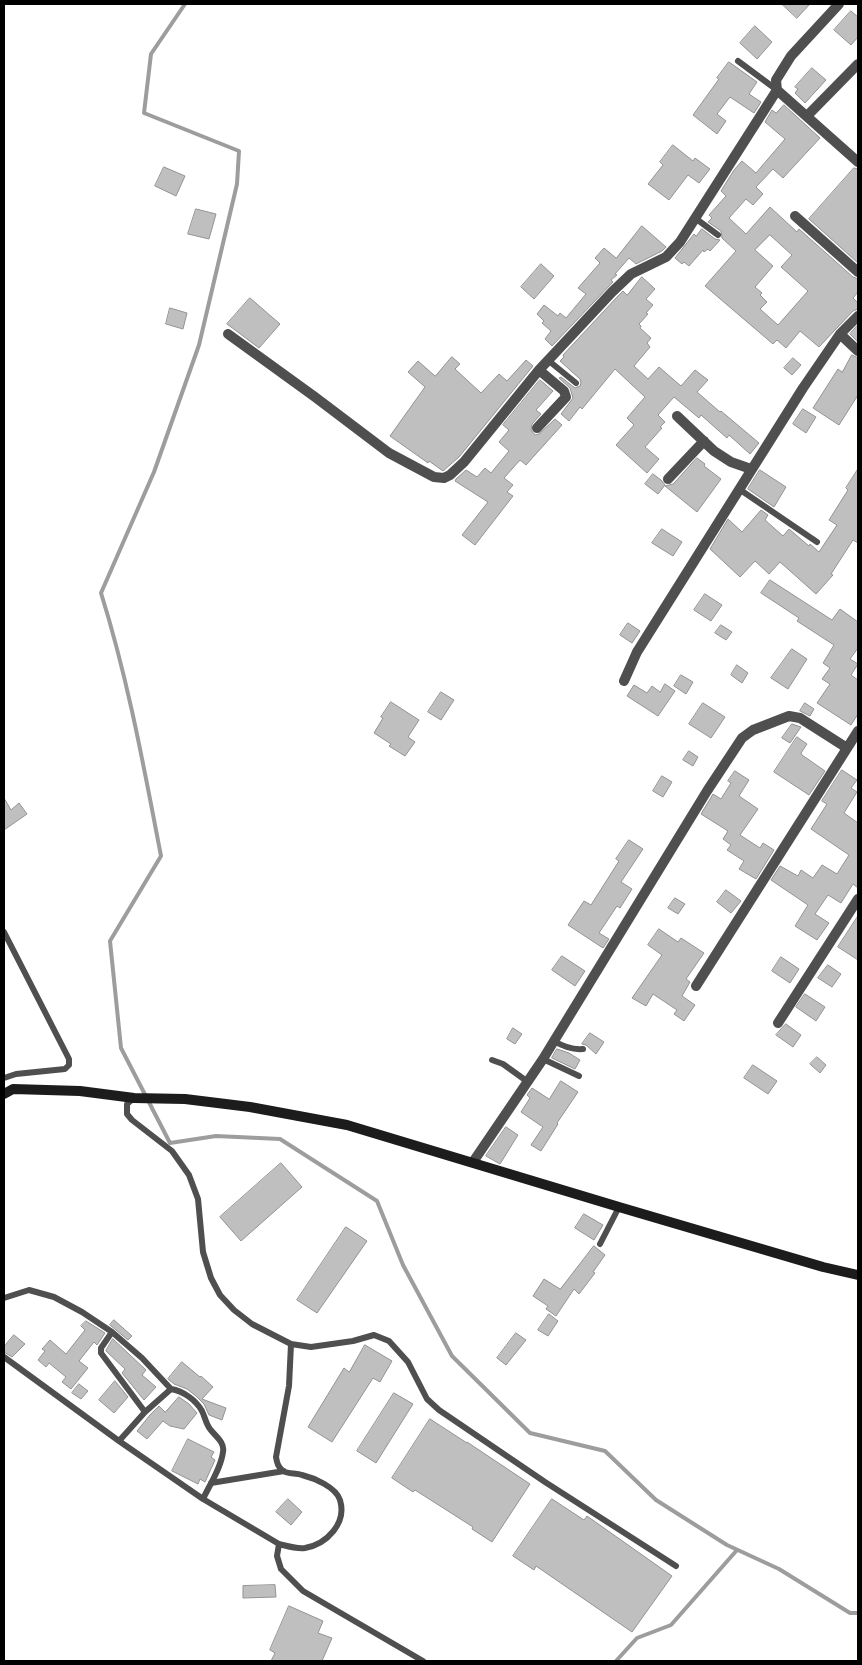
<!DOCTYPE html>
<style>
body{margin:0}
#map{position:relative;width:862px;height:1665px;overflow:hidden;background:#fff;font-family:Helvetica,sans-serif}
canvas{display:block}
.frame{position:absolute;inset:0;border:5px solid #000;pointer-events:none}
</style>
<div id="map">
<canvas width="862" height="1665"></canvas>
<div class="frame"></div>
</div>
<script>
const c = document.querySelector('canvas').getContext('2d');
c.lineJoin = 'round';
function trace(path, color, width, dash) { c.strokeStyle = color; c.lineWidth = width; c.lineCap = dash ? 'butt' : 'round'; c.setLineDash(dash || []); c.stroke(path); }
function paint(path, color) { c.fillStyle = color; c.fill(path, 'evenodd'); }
const stream = new Path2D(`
 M185 4 151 54 144 113 239 151 237 184 199 345 154 472 101 593C128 679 144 768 161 856L110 941 121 1048 170 1143 216 1136 280 1139 377 1201 403 1265 452 1356 530 1433 605 1451 656 1500 727 1545 779 1569 850 1613H858
 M616 1661 637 1638 671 1625 737 1550`);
const building = new Path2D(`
 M782 4H810L797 18Z
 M851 11 858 17V37L851 45 834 30Z
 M755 26 772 42 757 59 740 43Z
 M729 62 757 82 749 94 761 102 754 113 730 97 717 114 726 121 717 134 693 115 719 79 717 78Z
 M812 68 826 80 805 103 795 93 798 89 795 87Z
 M784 105 820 138 783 178 773 169 756 187 763 194 753 205 746 199 729 218 746 234 770 207 797 232 799 229 853 277 858 279V292L853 298 858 303V309L853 311 819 347 800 331 786 348 777 340 773 344 705 286 736 251 722 238 721 231 708 222 712 218 709 215 726 196 721 191 734 170 742 161 756 173 785 139 765 122 772 110 776 113ZM770 235 792 255 781 267 808 291 778 325 760 309 767 302 760 295 762 293 755 287 773 266 755 250Z
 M673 145 693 161 695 158 710 169 699 183 688 175 669 200 648 184 663 165 660 162Z
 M164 167 185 176 176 196 155 186Z
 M854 168 858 169V263L809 219Z
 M196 209 216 214 209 239 188 234Z
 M642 226 666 247 662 251 636 264 629 258 615 274 617 275 611 280 613 282 552 346 545 339 551 331 542 323 544 321 537 314 544 305 558 316 560 313 566 318 586 294 578 288 600 263 595 258 604 248 616 258Z
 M702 229 715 239 720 240 710 251 708 249 704 252 703 250 689 266 684 262 682 264 675 258 694 234 696 236Z
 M541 264 554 276 534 299 521 287Z
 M642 277 655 289 646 299 653 305 646 313 648 314 639 324 641 326 640 328 651 338 647 343 650 347 634 366 648 379 659 367 681 386 695 370 708 380 697 392 720 412 721 411 759 443 750 454 729 435 727 438 701 415 699 418 674 397 658 415 665 422 660 427 662 428 645 447 659 459 647 473 616 445 634 425 627 418 645 397 615 369 582 409 580 407 569 421 561 414 573 398 570 388 559 378 561 377 575 388 580 386 581 383 580 379 560 361 564 357 563 355 617 297 623 291 627 295Z
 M250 298 280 324 259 348 227 324Z
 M170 308 187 313 183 329 166 324Z
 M858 325V342L850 334Z
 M852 355 858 358V395L839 425 813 408 838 369 842 372Z
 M452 357 460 364 455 369 481 393 499 374 507 381 526 360 533 366 459 457 443 471 429 461 428 463 390 436 425 387 408 372 418 361 435 376Z
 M793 358 801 365 792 375 784 368Z
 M540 380 553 391 536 410 541 414 532 424 531 430 535 435 539 434 555 419 562 425 526 465 520 460 504 478 513 485 507 492 513 496 475 545 462 535 488 502 455 481 456 479 466 470 477 477 485 468 491 473 509 451 499 442 509 430 503 425Z
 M803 409 816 417 806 433 793 424Z
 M697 458 705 464 704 466 721 479 697 512 665 486 673 484Z
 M858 469V543L853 540 831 574 833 575 816 594 780 562 769 574 755 561 740 577 710 549 728 519 742 532 761 510 768 515 765 520 783 536 789 529 809 546 810 544 819 552 837 525 829 520 848 490 846 488Z
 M760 470 786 487 774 507 748 489Z
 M653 474 661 480 665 485 658 494 645 484Z
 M662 529 682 542 673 556 652 543Z
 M770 580 832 620 840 609 858 622V648L850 659 858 664 851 675 858 680V714L851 725 817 703 830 684 822 679 830 668 823 663 834 645 797 621 799 618 761 593Z
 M705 594 722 605 711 621 694 610Z
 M628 623 640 631 632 643 620 635Z
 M721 625 732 632 726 640 715 633Z
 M792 649 807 659 788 689 771 678Z
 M737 665 748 673 742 683 731 675Z
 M681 675 693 682 686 694 674 686Z
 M665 684 675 691 658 716 627 696 634 685 647 693 652 686 660 692Z
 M441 692 454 700 441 720 428 712Z
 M391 702 419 720 408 737 415 742 405 756 389 746 391 744 374 733 383 718 381 717Z
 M703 703 725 717 711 738 689 724Z
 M805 703 814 709 810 716 800 711Z
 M792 724 801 727 790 743 782 738Z
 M797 737 807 744 801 753 802 755 825 771 809 795 774 772Z
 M689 751 698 757 693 766 683 760Z
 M842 770 857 780 851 788 857 792 844 813 858 823V888L853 884 841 903 828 895 815 914 829 923 817 940 795 926 808 905 771 880 780 866 798 876 801 870 813 878 822 865 837 874 849 855 811 829 827 804 822 801Z
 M735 771 749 780 739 796 758 809 740 835 760 848 763 843 774 850 756 879 739 869 744 861 727 850 731 845 723 839 728 831 701 814 713 794 721 799 731 783 728 781Z
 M662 776 672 782 663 797 653 791Z
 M4 798 11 810 19 803 27 814 4 830Z
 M629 840 643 849 621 882 632 889 620 908 617 906 599 933 609 939 603 948 568 925 584 901 591 905 619 861 616 859Z
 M726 890 741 901 731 913 717 902Z
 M675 898 685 904 678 914 668 908Z
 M858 916V960L838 947Z
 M659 929 678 942 681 938 704 953 686 979 690 982 682 996 695 1005 684 1021 674 1014 677 1010 653 994 646 1006 632 998 662 955 648 945Z
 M562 956 585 971 575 986 552 970Z
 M781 957 799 969 790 983 772 971Z
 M828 965 841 974 832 987 818 978Z
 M805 994 825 1007 816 1021 796 1007Z
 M786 1024 801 1035 793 1047 776 1035Z
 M513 1028 522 1034 515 1044 507 1039Z
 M590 1033 604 1042 596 1054 586 1045 582 1044Z
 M557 1049 569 1053 580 1060 575 1069 552 1058Z
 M817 1057 826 1065 820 1073 810 1064Z
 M753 1065 777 1081 768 1094 744 1078Z
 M561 1081 578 1092 557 1123 558 1124 541 1151 531 1145 543 1127 521 1112 530 1098 527 1095 532 1088 549 1099Z
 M506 1127 518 1135 500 1164 486 1156Z
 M281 1163 302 1187 241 1241 220 1217Z
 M584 1214 603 1225 594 1240 575 1228Z
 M346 1227 367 1241 317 1313 297 1300Z
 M594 1246 605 1255 593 1272 595 1273 579 1294 574 1289 556 1316 546 1309 548 1306 533 1296 544 1279 560 1289Z
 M549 1314 558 1321 548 1336 538 1330Z
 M114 1320 132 1336 128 1340 110 1325Z
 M86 1321 105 1333 97 1345 94 1342 79 1361 88 1368 71 1389 62 1382 66 1377 49 1363 46 1367 38 1360 45 1351 42 1349 50 1340 66 1354 85 1330 81 1326Z
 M516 1333 526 1340 506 1365 497 1358Z
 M14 1335 25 1344 12 1357 4 1352V1347Z
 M113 1339 146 1370 142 1375 156 1387 144 1400 122 1373 125 1369 106 1351Z
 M365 1345 392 1361 380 1382 373 1378 332 1442 308 1427 344 1368 349 1372Z
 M182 1362 200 1377 201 1376 213 1387 202 1399 226 1408 222 1420 209 1415 204 1404 196 1396 187 1389 174 1384 168 1379Z
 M115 1381 128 1397 114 1413 99 1400Z
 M79 1384 88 1391 81 1399 72 1393Z
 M394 1393 413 1404 376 1463 357 1451Z
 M179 1397 189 1404 197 1413 184 1429 170 1426 163 1421 147 1439 137 1431 150 1415 159 1406 165 1412Z
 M430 1419 467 1443V1442L530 1484 492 1542 472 1529 473 1527 415 1490 413 1492 392 1478Z
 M188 1439 214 1452 211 1457 215 1460 205 1482 200 1479 198 1484 172 1471Z
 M288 1499 302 1512 291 1525 276 1512Z
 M552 1499 584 1520 587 1516 672 1576 632 1632 536 1566 534 1570 513 1556Z
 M275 1585 276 1597 243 1598V1586Z
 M289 1606 323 1621 318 1633 332 1638 322 1661H271L275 1653 270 1650Z`);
const lane = new Path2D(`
 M738 61 777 90
 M695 218 718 235
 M549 361 576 383
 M739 489 817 542
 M4 932 69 1059V1065L65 1069 16 1074 4 1078
 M554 1041C564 1047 572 1050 583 1049
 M543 1059 579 1076
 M492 1060 503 1064 528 1082
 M134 1098 127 1104V1114L132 1120 172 1151 189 1175 198 1199 203 1252 211 1278 220 1295 234 1310 252 1324 291 1344 311 1347 353 1341 374 1335 389 1341 408 1362 427 1399 439 1410 545 1482 676 1566
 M600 1244 619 1207
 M4 1298 29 1290 54 1297 82 1312 112 1332 142 1358 171 1389
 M112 1332 101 1348V1353L145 1412
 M4 1357 119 1441 203 1499 279 1544C287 1546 296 1549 305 1548 327 1544 347 1523 340 1500 336 1487 314 1478 302 1475 296 1473 288 1474 283 1471 278 1467 277 1463 276 1457L289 1386 291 1344
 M119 1441 145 1412 171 1389C183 1391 196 1400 202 1411 205 1417 206 1424 210 1429 215 1436 225 1442 223 1452 221 1468 210 1484 203 1499
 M211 1483 284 1471
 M279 1544 277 1556 281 1569 303 1591 423 1661`);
const street = new Path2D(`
 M839 4 791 56 776 80 777 90 858 162
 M807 116 858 64
 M795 216 858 272
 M228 334 315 397 389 453 434 477 444 478 450 475 464 462 539 370 612 292 631 274 666 257 680 242 777 90
 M840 334 858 351
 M677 416 714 451 731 462 751 469
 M537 428 566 397 564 391 539 370
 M668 479 704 441
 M624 681 637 652 803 388 840 334 858 316
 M696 986 858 731
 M778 1023 858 899
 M473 1162 543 1059 707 791 742 738 753 730 789 716 800 718 847 748`);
const secondary = new Path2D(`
 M4 1094 13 1089 80 1091 134 1098 185 1099 250 1107 347 1125 619 1207 823 1267 858 1275`);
trace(stream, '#9d9d9d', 4);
paint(building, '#bfbfbf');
trace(building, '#939393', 1);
trace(lane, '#4f4f4f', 6);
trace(street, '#4f4f4f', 10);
trace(secondary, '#1c1c1c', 10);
</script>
